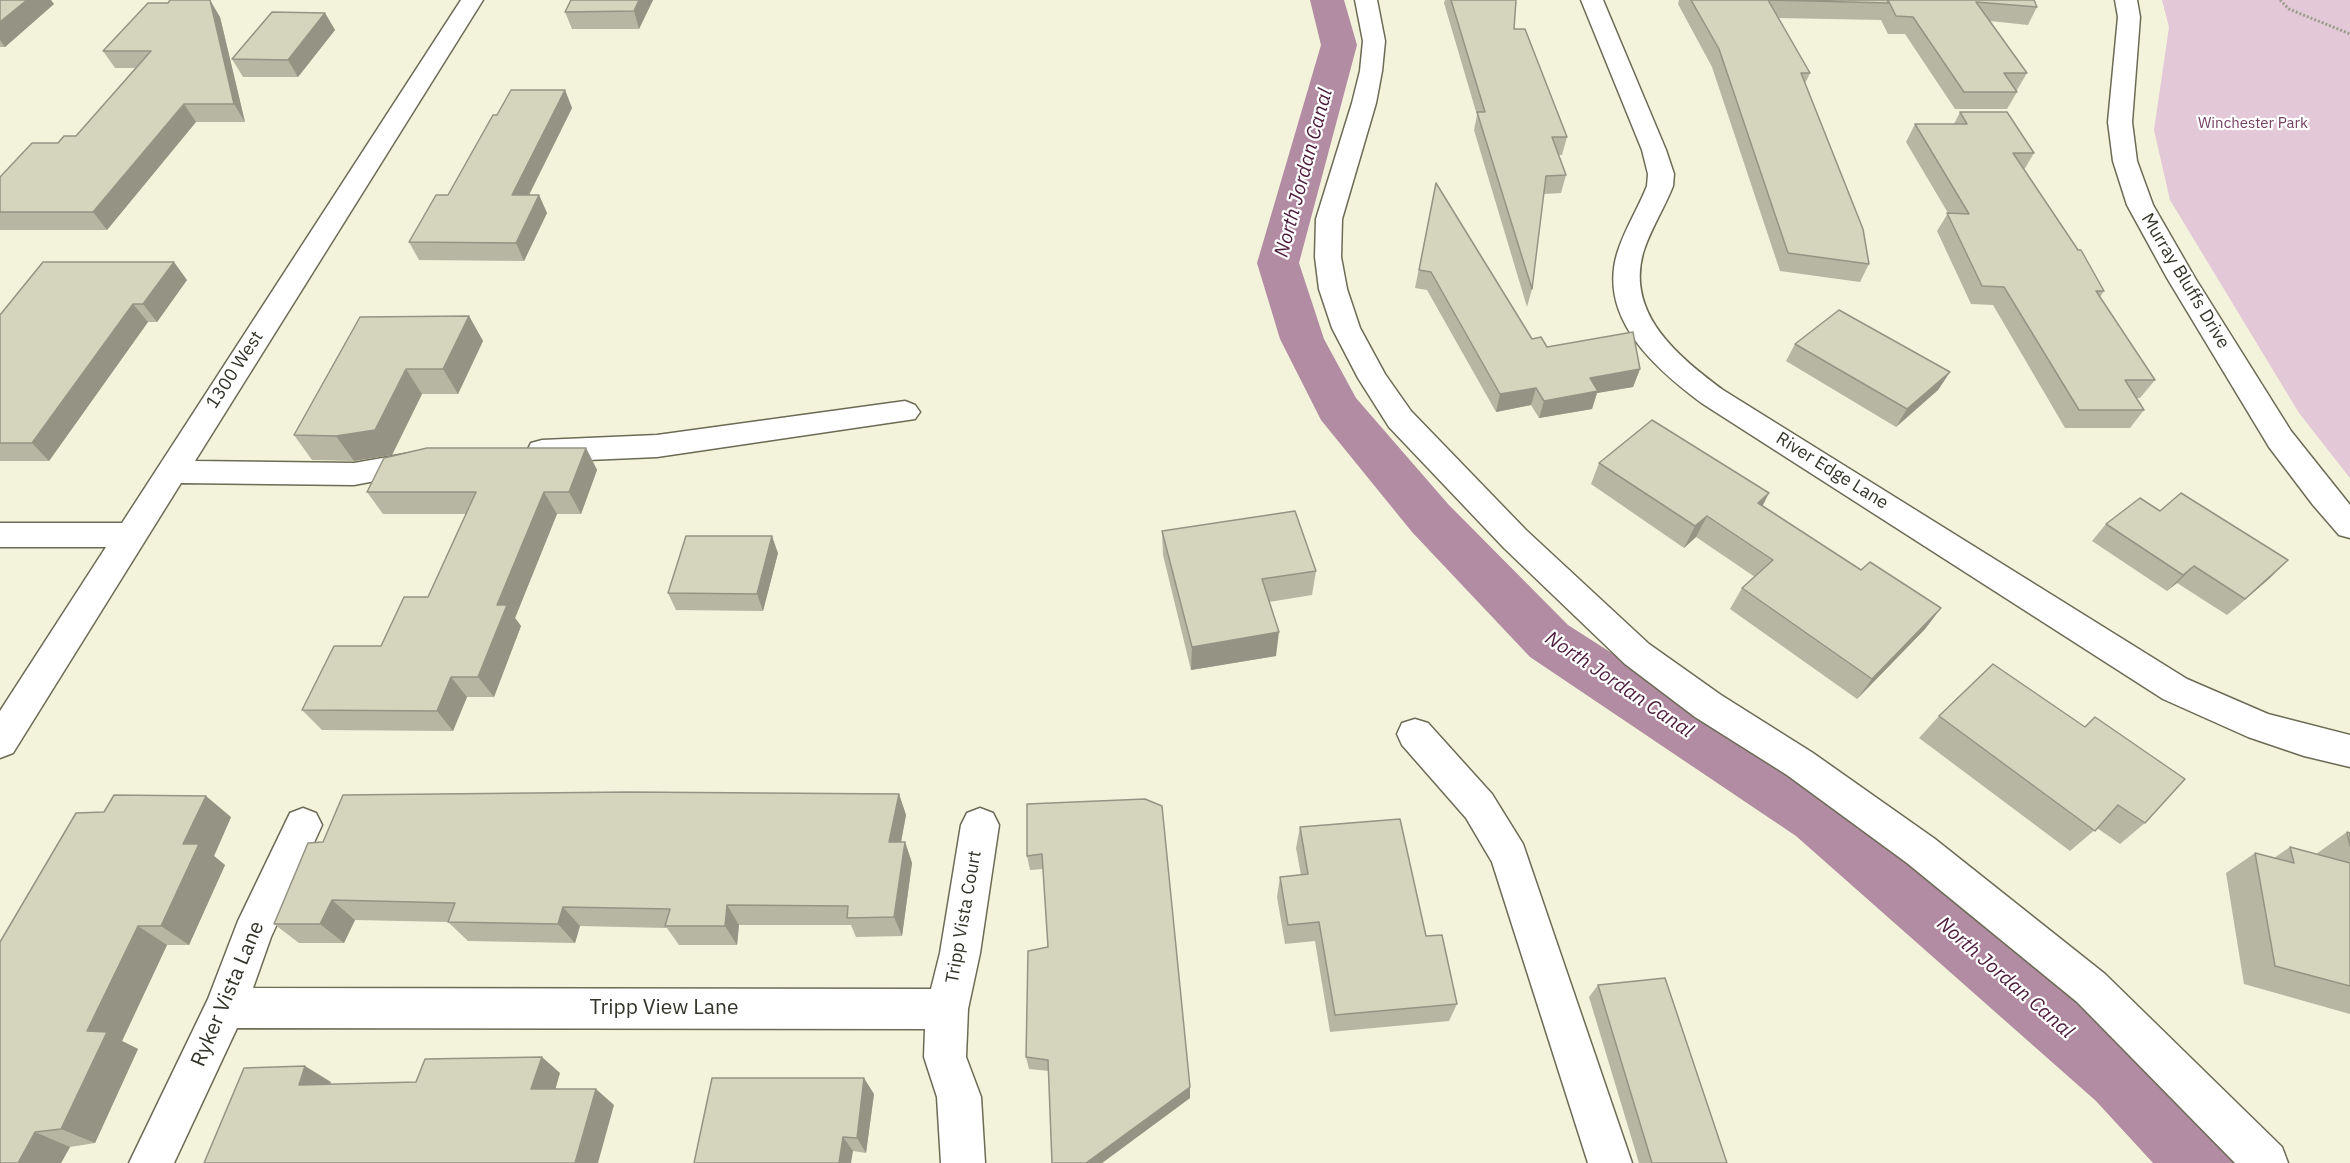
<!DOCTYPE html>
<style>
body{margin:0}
canvas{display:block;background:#f3f2da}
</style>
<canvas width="2350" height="1163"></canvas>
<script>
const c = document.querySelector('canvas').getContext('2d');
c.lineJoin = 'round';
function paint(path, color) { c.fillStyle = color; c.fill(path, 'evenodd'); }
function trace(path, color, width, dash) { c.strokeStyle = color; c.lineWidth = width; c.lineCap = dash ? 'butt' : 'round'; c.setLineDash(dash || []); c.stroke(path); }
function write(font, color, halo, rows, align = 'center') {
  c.font = font + ' "IBM Plex Sans",sans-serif'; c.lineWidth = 4.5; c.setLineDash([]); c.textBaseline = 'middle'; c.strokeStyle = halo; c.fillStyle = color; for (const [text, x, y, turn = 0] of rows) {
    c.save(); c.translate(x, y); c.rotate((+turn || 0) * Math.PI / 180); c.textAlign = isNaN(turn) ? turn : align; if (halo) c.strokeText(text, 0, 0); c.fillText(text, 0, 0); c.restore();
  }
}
const green = new Path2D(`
 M2162 0H2350V478L2299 413 2170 200 2154 130 2169 27Z`);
const canal = new Path2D(`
 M1310 0H1344L1357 45 1299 263 1324 339 1356 398 1448 504 1568 625 1838 798 2144 1053 2226 1138 2236 1163H2153L2096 1101 1796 836 1530 657 1412 532 1321 420 1280 339 1257 263 1321 45Z`);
const path = new Path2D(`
 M2280 0 2289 9 2350 34`);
const minor = new Path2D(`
 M461 0H483L195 461 354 463 422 451 433 454 437 462 433 470 354 485 181 483 13 753 0 758V711L106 547H0V523H122Z
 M1355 0H1377L1385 41 1382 71 1376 103 1342 219 1341 257 1347 289 1360 328 1385 374 1411 411 1526 530 1649 644 1721 695 1813 753 1935 839 2105 974 2282 1147 2288 1163H2235L2077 1002 1907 863 1787 775 1695 717 1625 664 1504 548 1389 427 1358 378 1332 328 1319 289 1315 257 1316 219 1352 103 1360 71 1363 41Z
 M1581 0H1603L1666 150 1674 174 1673 186C1664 209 1650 230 1643 253 1626 315 1679 357 1723 390L2187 679 2268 714 2350 735V767L2304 756 2248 737 2163 699 1703 404C1656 369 1598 319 1617 254 1624 230 1638 209 1647 186L1648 174 1642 150Z
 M2115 0H2137L2140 17 2132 122 2137 161 2153 205 2195 278 2291 431 2350 505V538L2339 535 2313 505 2269 447 2167 278 2127 205 2113 161 2108 122 2118 17Z
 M905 401 915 405 920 412 915 419 657 457 542 462 531 459 527 451 531 443 542 440 657 435Z
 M1415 719 1428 723 1492 794 1523 844 1632 1163H1588L1492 862 1466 818 1402 745 1397 734 1402 723Z
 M303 808 316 813 322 825 271 937 253 988 931 989 940 953 961 825 967 813 980 808 993 813 999 825 980 953 968 1009 966 1057 981 1097 985 1163H941L937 1097 924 1057 925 1029 237 1028 174 1163H129L208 999 238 921 290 813Z`);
const wall = new Path2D(`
 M0 0 54 4 5 47H0Z
 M653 0 639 29H572L565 12Z
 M1445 0H1516L1514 29 1567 137 1562 155H1558L1566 175 1561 193 1544 194 1532 289 1527 307 1474 130 1477 115 1444 3Z
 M1679 0H2034L2037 7 2028 25 1990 21 2027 73 2017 90H2016L2017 92 2007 109H1955L1905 34H1888L1881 20 1778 18 1810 73 1805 84 1869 264 1860 282 1780 271 1712 67 1678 4Z
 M325 13 335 30 298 77H243L232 59Z
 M220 17 245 122H196L107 230H0V177L58 143 76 136 135 68H115L103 51Z
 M565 90 572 108 529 195H539L547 213 524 261 419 260 409 242 448 195 497 115Z
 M1960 112 2034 153 2024 170 2104 291 2100 297 2155 380 2140 398H2136L2144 410 2130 428H2065L1993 305 1971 304 1937 231 1948 213 1906 142 1915 124H1954Z
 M1436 183 1532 339 1547 347 1640 369 1633 387 1597 393 1592 409 1539 418 1531 405 1496 412 1427 290 1415 288Z
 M187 280 157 322H148L49 461H0V315Z
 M469 316 483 341 458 394H422L392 455 354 461 312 460 294 435Z
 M1795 344 1950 372 1938 390 1896 427 1786 361Z
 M586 448 597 470 581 514H557L515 618 521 626 494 697H467L453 731 322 730 302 710 381 646 428 597 466 514H383L367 492Z
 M1599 463 1762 506 1861 570 1941 608 1925 629 1857 699 1730 609 1742 588 1755 577 1696 537 1684 548 1591 484Z
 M2160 511 2270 578 2227 615 2177 583 2167 591 2092 541 2106 524Z
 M1162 531 1316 571 1312 595 1269 602 1276 656 1191 670 1163 555Z
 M778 553 763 611 676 610 668 593Z
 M1993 664 2145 823 2120 844 2097 828 2070 851 1919 738 1939 716Z
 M899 794 906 815 901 842H905L912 863 902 936 856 937 851 925H739L737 945H679L667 928 580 926 575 943 468 941 448 922 355 920 344 943H299L274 924 323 842Z
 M1027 804 1190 1098 1102 1163H1052L1049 1071 1029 1069 1026 1057 1048 947 1043 869 1030 870 1027 856Z
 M76 813 231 817 214 856 225 865 189 945H167L122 1041 138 1049 95 1143 70 1147 61 1163H0Z
 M1300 827 1426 936 1457 1004 1449 1021 1330 1032 1315 941 1285 944 1277 897 1280 877 1301 875 1296 848Z
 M2347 832 2350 833V1014L2244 984 2226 873 2255 853 2274 858 2290 847 2316 854Z
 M1598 985 1727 1163H1639L1589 997Z
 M874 1094 866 1153 853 1151 694 1163Z`);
const shadedWall = new Path2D(`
 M27 0H51L54 4 5 47 0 40V22Z
 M210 0 220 17 245 122 234 104Z
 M639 0H653L639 29 634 11Z
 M325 13 335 30 298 77 288 60Z
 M565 90 572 108 520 213 512 195Z
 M184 104 196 122 107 230 93 212Z
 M539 195 547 213 524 261 516 243Z
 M174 262 187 280 157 322 143 304Z
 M133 304 148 322 49 461 32 443Z
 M469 316 483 341 458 394 443 369Z
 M406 369 422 394 392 455 354 461 336 436Z
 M1640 369 1633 387 1597 393 1592 409 1539 418 1544 401 1590 378Z
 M1950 372 1938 390 1896 427 1907 409Z
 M1536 388 1531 405 1496 412 1500 394Z
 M586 448 597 470 581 514 569 492Z
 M544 492 557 514 515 618 521 626 494 697 478 677 497 605Z
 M1769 493 1758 515V503Z
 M1707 516 1696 537 1684 548 1695 526Z
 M772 536 778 553 763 611 757 594Z
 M2288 560 2270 578 2227 615 2245 599Z
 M2194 566 2177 583 2167 591 2183 575Z
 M1941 608 1925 629 1857 699 1872 679Z
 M1279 632 1276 656 1191 670 1192 647Z
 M451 677 467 697 453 731 437 711Z
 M899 794 906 815 897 863 889 842Z
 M206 796 231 817 214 856 225 865 189 945 161 926 183 844Z
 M905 842 912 863 902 936 894 917Z
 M332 900 355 920 344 943 320 924Z
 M727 905 739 925 737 945 725 926Z
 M563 907 580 926 575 943 558 924Z
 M138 926 167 945 122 1041 138 1049 95 1143 61 1129 87 1031Z
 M542 1057 560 1073 551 1105 531 1089Z
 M305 1066 331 1082 325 1100 299 1085Z
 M864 1078 874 1094 866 1153 857 1138Z
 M1190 1087V1098L1102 1163H1086Z
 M596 1089 614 1105 598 1163H575Z
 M35 1132 70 1147 61 1163H18Z
 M843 1137 853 1151 851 1163H839Z`);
const building = new Path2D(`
 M0 0H27L0 22Z
 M170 0H210L234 104H184L93 212H0V177L32 143H58L64 136H76L151 51H103L148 3H168Z
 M571 0H639L634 11 565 12Z
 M1451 0H1516L1514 29H1525L1567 137H1552L1566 175 1546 176 1532 289 1477 112H1485Z
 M1691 0H1887L1889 3 1768 0 1810 73H1801L1863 229 1869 264 1788 253 1719 49Z
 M1888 0H2034L2037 7 1976 2 2027 73H2004L2017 92H1964L1913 17 1896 16Z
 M272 12 325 13 288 60 232 59Z
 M511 90H565L512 195H539L516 243 409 242 436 195H448L493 115H497Z
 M1960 112H2007L2034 153H2013L2078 250H2081L2104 291H2096L2155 380H2125L2144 410H2079L2004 287 1982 286 1947 213 1969 214 1915 124H1967Z
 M1436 183 1532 339 1541 337 1547 347 1633 332 1640 369 1590 378 1598 391 1544 401 1536 388 1500 394 1431 272 1419 270Z
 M43 262H174L143 304H133L32 443H0V315Z
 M1839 310 1950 372 1907 409 1795 344Z
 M469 316 443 369H406L375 430 336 436 294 435 360 317Z
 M1652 420 1769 493 1758 503 1861 570 1870 562 1941 608 1872 679 1742 588 1773 560 1707 516 1695 526 1599 463Z
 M427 448H586L569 492H544L497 605H507L478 677H451L437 711 302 710 334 646H381L404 597H428L476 492H367L384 458Z
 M2181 493 2288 560 2245 599 2194 566 2183 575 2106 524 2140 498 2160 511Z
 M1295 511 1316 571 1262 579 1279 632 1192 647 1162 531Z
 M686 536H772L757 594 668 593Z
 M1993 664 2085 727 2095 717 2185 779 2145 823 2118 805 2095 831 1939 716Z
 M628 792 899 794 889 842H905L894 917 847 918 848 906 727 905 725 926H665L670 909 563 907 558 924 448 922 455 903 332 900 320 924H274L308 843 323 842 343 795Z
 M114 795 206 796 183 844H199L161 926H138L87 1031 107 1032 61 1129 35 1132 18 1163H0V942L76 813 104 812Z
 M1145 799 1162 806 1190 1087 1086 1163H1052L1048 1060 1026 1057 1028 951 1048 947 1042 854 1027 856V804Z
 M1400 819 1426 936 1442 935 1457 1004 1335 1015 1319 922 1288 925 1280 877 1308 874 1300 827Z
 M2347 832 2350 833V846Z
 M2290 847 2350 863V986L2275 966 2255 853 2294 863Z
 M1665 978 1727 1163H1652L1598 985Z
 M542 1057 531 1089H596L575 1163H204L244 1068 305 1066 299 1085 416 1082 425 1059Z
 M712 1078H864L857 1138 843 1137 839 1163H694Z`);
const farParknames = [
 ["Winchester Park",2253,124]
];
const streetNames = [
 ["Murray Bluffs Drive",2185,281,59],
 ["1300 West",235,370,-57],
 ["River Edge Lane",1832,471,32],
 ["Tripp Vista Court",964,917,-80]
];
const waterNames = [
 ["North Jordan Canal",1304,173,-75],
 ["North Jordan Canal",1619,685,34],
 ["North Jordan Canal",2005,978,41]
];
const nearStreetnames = [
 ["Ryker Vista Lane",228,994,-67],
 ["Tripp View Lane",664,1008]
];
paint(green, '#e3c8d8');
paint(canal, '#b28ca3');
trace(minor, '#6c6b56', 3);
trace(path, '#9c9c8b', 3, [2, 2]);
paint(minor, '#fff');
paint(wall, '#b7b6a3');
paint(shadedWall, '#959484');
paint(building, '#d5d4bd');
trace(building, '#959484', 1.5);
write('15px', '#744062', '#fff', farParknames);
write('18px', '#33332a', '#fff', streetNames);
write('italic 20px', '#4c1c3d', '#fff', waterNames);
write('21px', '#33332a', '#fff', nearStreetnames);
</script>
